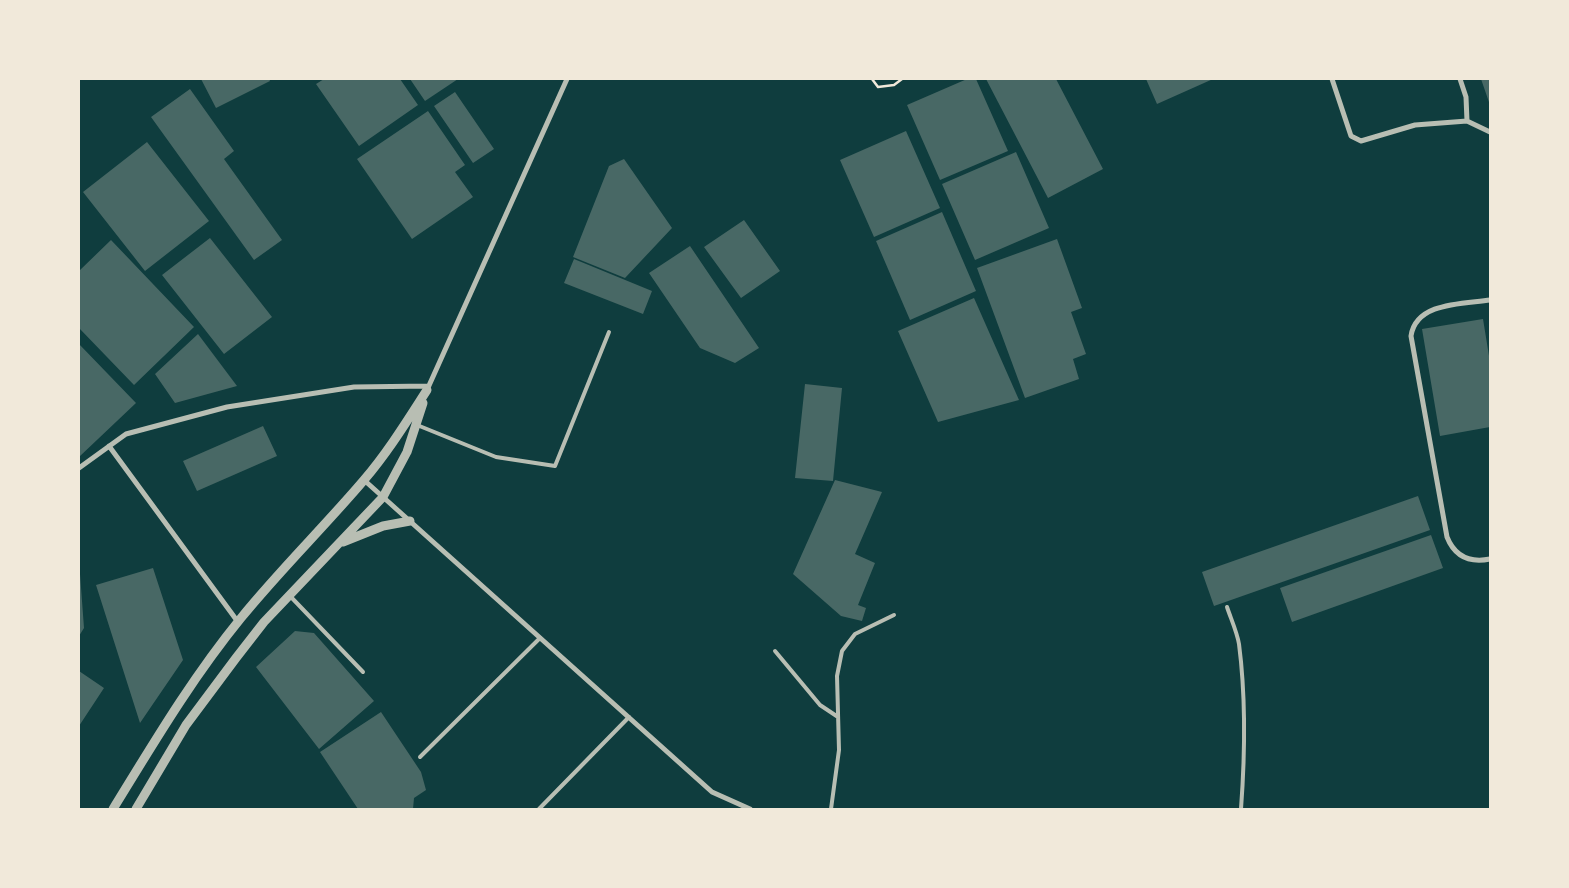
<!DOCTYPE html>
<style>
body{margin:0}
#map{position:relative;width:1569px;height:888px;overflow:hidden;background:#0f3d3e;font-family:Signika,sans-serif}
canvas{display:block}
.frame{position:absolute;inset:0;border:80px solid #f1e9da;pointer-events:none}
</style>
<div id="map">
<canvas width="1569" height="888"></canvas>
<div class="frame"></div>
</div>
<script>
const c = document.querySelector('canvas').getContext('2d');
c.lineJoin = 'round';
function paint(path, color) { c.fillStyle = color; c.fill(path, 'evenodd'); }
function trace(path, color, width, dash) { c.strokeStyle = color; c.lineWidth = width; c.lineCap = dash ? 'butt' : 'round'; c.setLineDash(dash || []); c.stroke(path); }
const building = new Path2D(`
 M201 79H269L270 81 216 108Z
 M324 79H400L418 105 359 146 316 84Z
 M410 79H458L425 101Z
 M967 79H976L1008 151 940 180 907 105Z
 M986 79H1056L1103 169 1048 198Z
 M1146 79H1213L1157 104Z
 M1481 79H1490V105Z
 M190 89 234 151 224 159 282 240 254 260 151 117Z
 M455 92 494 149 473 163 434 106Z
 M428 111 465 165 455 172 473 197 412 239 357 159Z
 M906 131 940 208 874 237 840 160Z
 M147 142 209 221 145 271 83 192Z
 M1016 152 1049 228 975 260 942 184Z
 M624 159 672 228 625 278 573 257 609 166Z
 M942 212 976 291 910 320 876 241Z
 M744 220 780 271 741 298 704 247Z
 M210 238 272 317 224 354 162 275Z
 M1057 239 1082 308 1071 312 1086 354 1073 359 1079 379 1025 398 977 268Z
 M111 240 194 327 134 385 79 328V271Z
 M690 246 759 348 735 363 700 348 649 273Z
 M574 259 652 291 643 314 564 283Z
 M974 298 1019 400 938 422 898 331Z
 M1483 319 1490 362V427L1440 436 1422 329Z
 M198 334 237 386 175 403 155 374Z
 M79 344 136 403 79 457Z
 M805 384 842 388 833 481 795 478Z
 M263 426 277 456 197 491 183 461Z
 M835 480 882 492 855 554 875 563 858 605 866 608 862 621 841 616 793 574Z
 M1418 496 1430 530 1214 606 1202 572Z
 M1431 535 1443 568 1292 622 1280 588Z
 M153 568 183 660 140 723 96 585Z
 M80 574 84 628 79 636V575Z
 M295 631 314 633 374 701 319 749 256 667Z
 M79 671 104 688 79 726Z
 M381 712 421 772 426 790 414 798 413 809H358L320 752Z`);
const path = new Path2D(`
 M872 79 878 87 894 85 902 79`);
const service = new Path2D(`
 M417 425 496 457 555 466 609 332
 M290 596 363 672
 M1227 607C1231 619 1237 632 1239 644 1246 698 1245 755 1241 809
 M775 651 820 705 838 717
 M420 757 540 638
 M539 809 629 717
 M831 809 839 750 837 676 842 651 855 634 894 615`);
const minor = new Path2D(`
 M1332 79 1351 136 1361 141 1415 125 1467 121 1490 132
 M1460 79 1466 97 1467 121
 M1490 300C1463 304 1416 302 1411 336L1447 537C1455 557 1470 563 1490 559
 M427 390 567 79
 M109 446 238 622
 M79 468 126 434 227 407 354 387 428 386
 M364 480 712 792 750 809`);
const tertiary = new Path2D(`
 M343 542 383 526 410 521
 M113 809C153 744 192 678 241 618 280 570 324 527 364 480 388 452 407 421 427 390
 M136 809 186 725 236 658 264 622 383 497 407 452 423 403`);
paint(building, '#486865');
trace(path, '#f1e9da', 2.5);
trace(service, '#b8beb3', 4);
trace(minor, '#b8beb3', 5);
trace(tertiary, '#b8beb3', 9);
</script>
